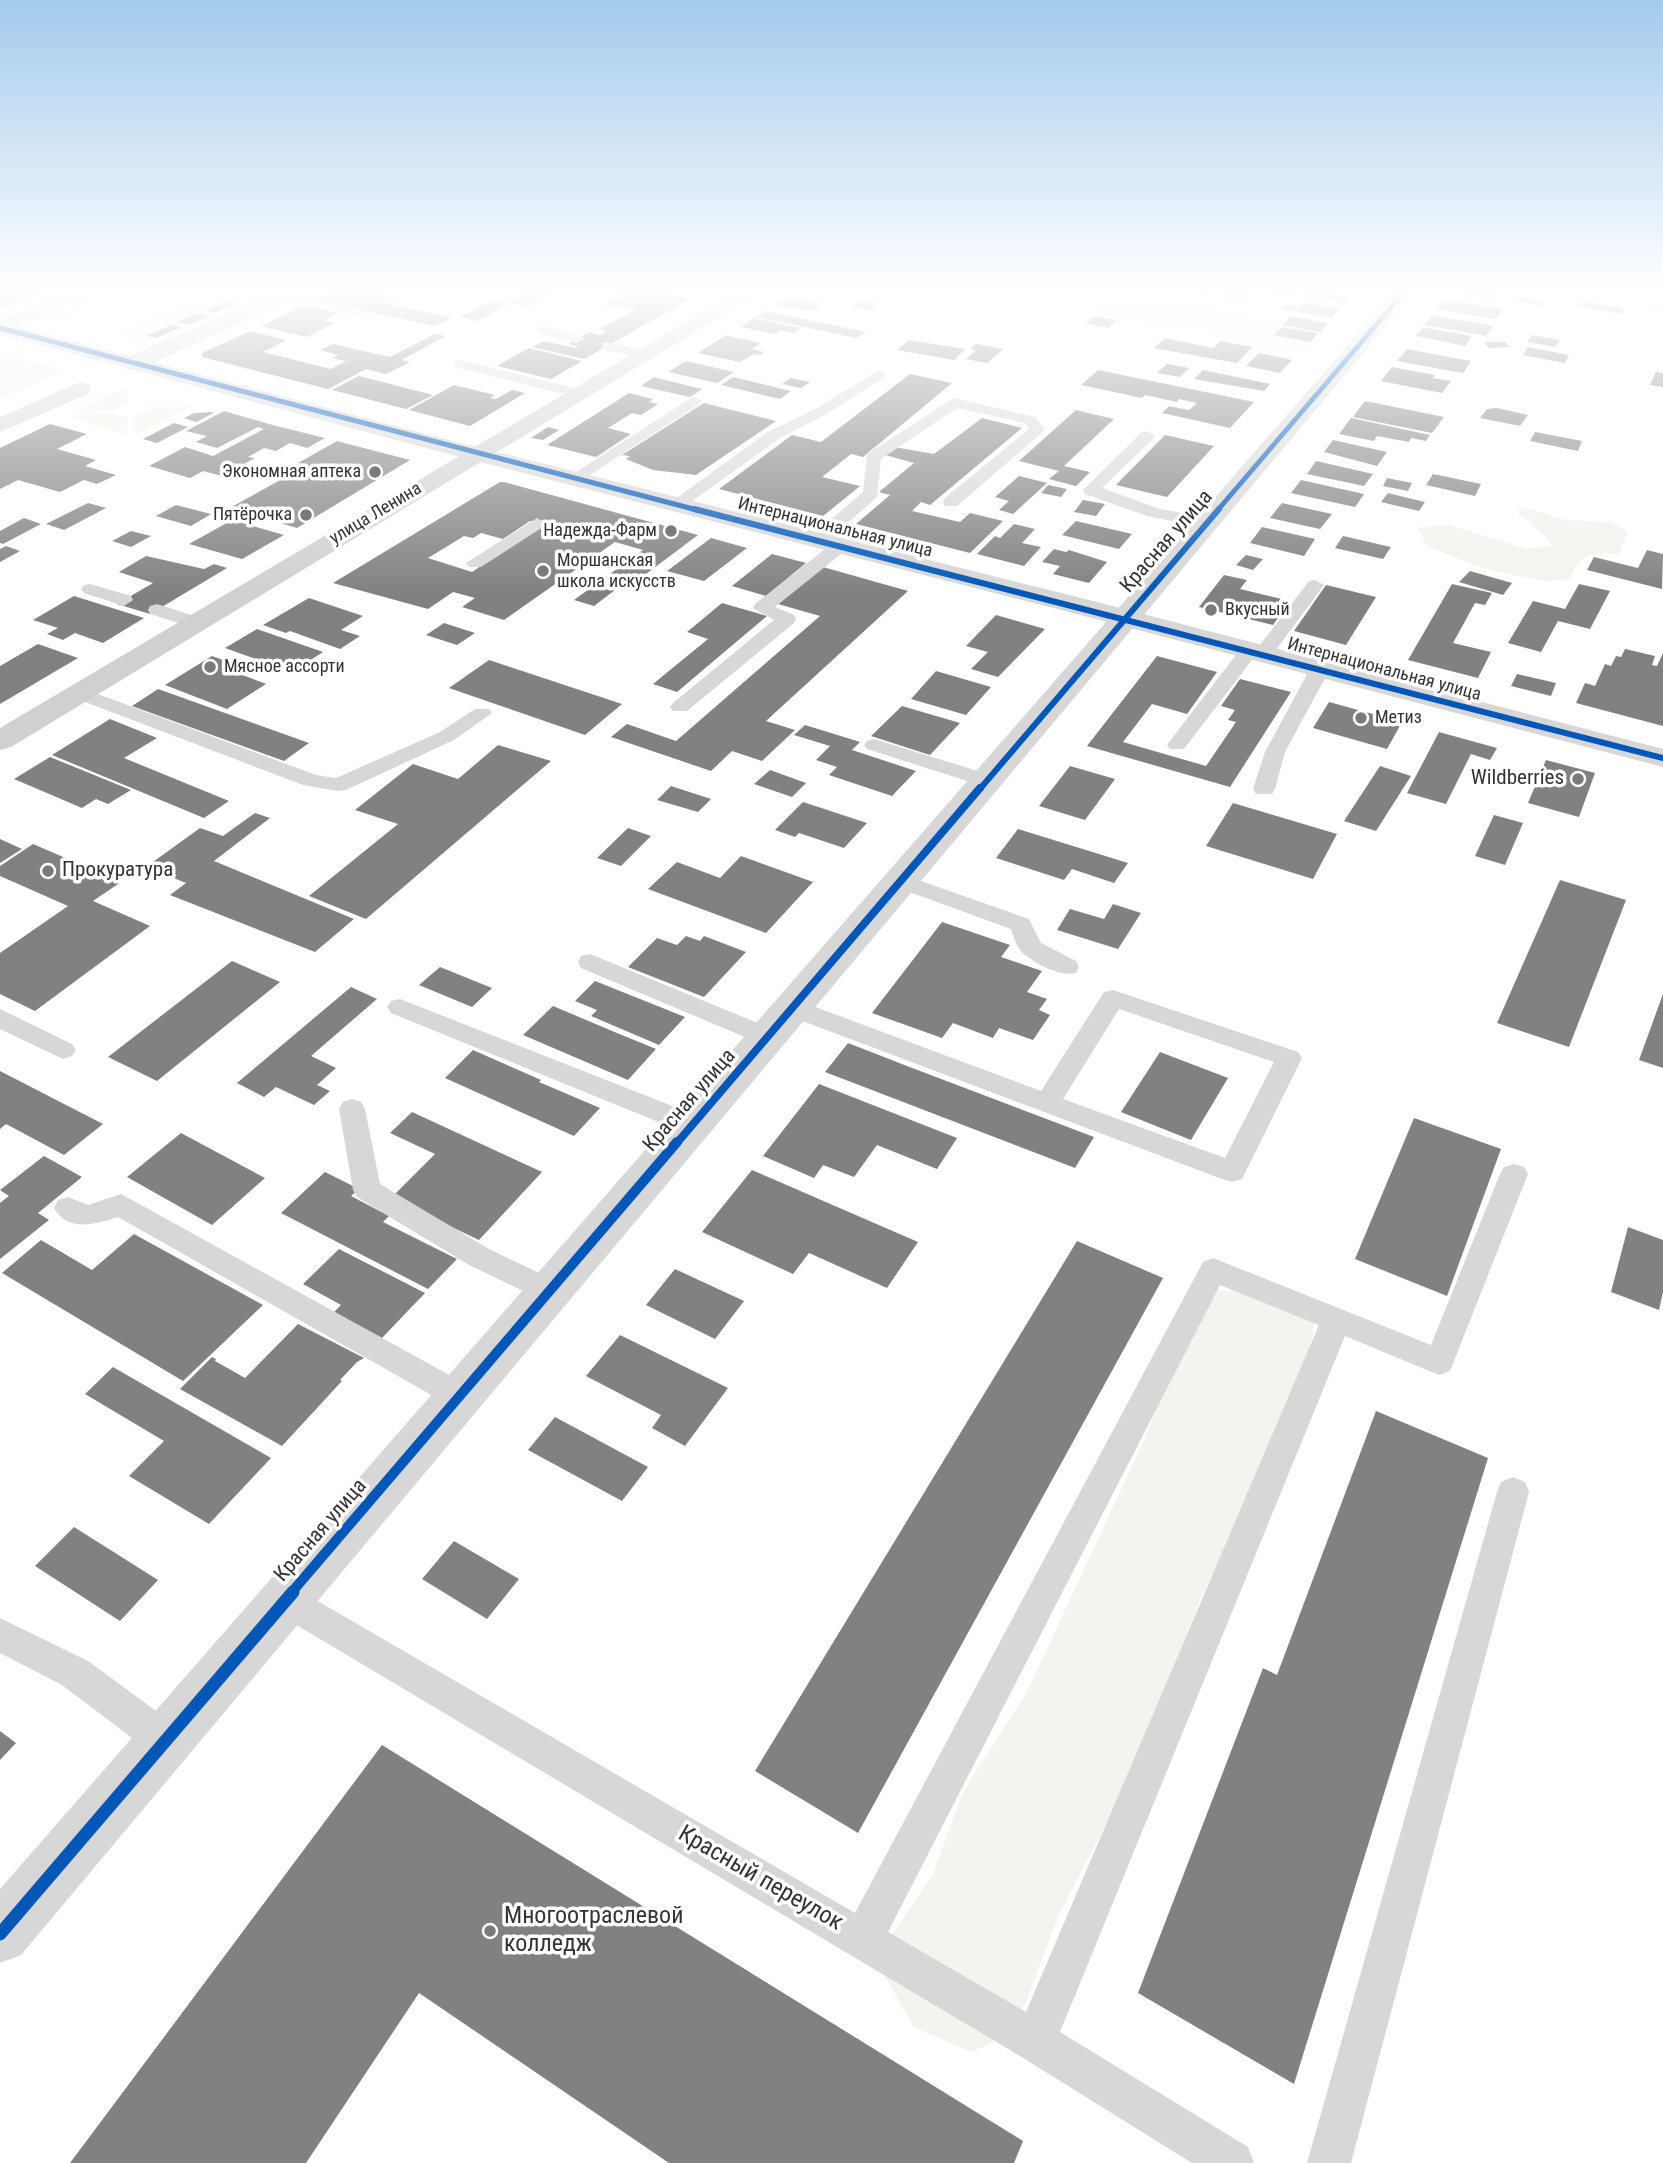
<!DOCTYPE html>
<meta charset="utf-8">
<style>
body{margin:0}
canvas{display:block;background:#fff}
</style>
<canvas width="1663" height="2163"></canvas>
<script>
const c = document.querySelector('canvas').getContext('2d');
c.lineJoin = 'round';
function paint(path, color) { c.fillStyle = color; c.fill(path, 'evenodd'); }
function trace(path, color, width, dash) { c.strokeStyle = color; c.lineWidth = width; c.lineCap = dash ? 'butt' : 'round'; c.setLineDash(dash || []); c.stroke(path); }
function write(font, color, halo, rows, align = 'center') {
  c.font = font + ' "Roboto Condensed",sans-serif'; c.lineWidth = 7; c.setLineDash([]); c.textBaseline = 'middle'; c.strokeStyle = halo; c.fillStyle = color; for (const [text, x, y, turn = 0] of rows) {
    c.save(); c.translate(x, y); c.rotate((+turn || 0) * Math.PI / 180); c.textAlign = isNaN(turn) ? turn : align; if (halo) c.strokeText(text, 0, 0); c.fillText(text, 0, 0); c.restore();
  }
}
const green = new Path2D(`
 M114 290H131L59 320 47 317Z
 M217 290H248L136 340 115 335Z
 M1047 290H1157L1254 320 1288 325 1324 336 1314 345 1291 352 1266 349 1235 337 1178 322 1156 324 1107 316 1095 306 1075 296Z
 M1612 290H1663V316L1626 304Z
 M0 353 64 370 0 399Z
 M127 387 128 404 113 410 69 415Z
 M194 405 135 435V416L149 410Z
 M112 413 128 418 127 435 69 417Z
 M1527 508 1565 520 1611 522 1628 532 1619 554C1593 553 1580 550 1570 579L1545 581 1489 570 1428 547 1417 528 1449 525 1527 549 1551 546 1546 537 1516 511Z
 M1202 1289 1242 1291 1314 1323 1308 1366 1279 1456 1203 1592 1135 1768 1058 1917 1014 2033 971 2052 914 2027 875 1959 932 1876 963 1792 1027 1692 1144 1440Z`);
const building = new Path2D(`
 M0 290H47L5 307 0 305Z
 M337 290H358L390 297 380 302 452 318 435 326 316 300Z
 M532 290H561L528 306 508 302Z
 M618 290 649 294 655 291 690 299 584 359 532 347 544 341 576 348 579 347 568 344 589 332 600 335 607 331 600 329 636 309 604 305 617 297 631 298 611 294Z
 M1183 290H1213L1207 296Z
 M1253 290H1299L1292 298Z
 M1306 290H1314L1351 297 1346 303 1301 295Z
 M1453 290H1488L1497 291 1491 299 1451 292Z
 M1228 292 1247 295 1242 300 1223 297Z
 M788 297 822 304 810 311 776 305Z
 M1516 297 1545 301 1542 306 1513 301Z
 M1444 299 1503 309 1496 319 1436 309Z
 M227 300 237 303 215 313 205 310Z
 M862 300 879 303 869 310 852 307Z
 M491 301 508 304 477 321 460 317Z
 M1581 301 1624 308 1621 314 1578 306Z
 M1303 302 1340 309 1332 318 1281 309 1286 304 1298 307Z
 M305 305 340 313 323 320 335 323 307 337 261 326Z
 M766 311 866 332 856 338 756 317Z
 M197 313 209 316 188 325 177 322Z
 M1432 315 1493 326 1486 336 1424 325Z
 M1093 316 1116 320 1109 328 1085 323Z
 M1291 316 1328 323 1320 332 1283 325Z
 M754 318 801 328 793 333 780 330 775 334 741 327Z
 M171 325 181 327 156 338 146 336Z
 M1282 327 1318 333 1310 342 1274 335Z
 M1423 327 1472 336 1465 346 1416 336Z
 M250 331 287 340 263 352 331 369 346 361 332 358 338 355 320 350 333 344 390 357 435 334 446 336 401 360 410 362 386 374 366 369 328 389 202 357V353Z
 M726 335 761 343 752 349 764 352 760 355 754 354 740 362 698 353Z
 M1532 335 1560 340 1555 347 1527 342Z
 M1165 338 1213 348 1220 341 1252 347 1237 363 1154 348Z
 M909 340 965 349 954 360 897 350Z
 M1484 342H1505L1510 347 1489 348Z
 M976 344 1003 349 987 363 966 359 976 350 970 349Z
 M1528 347 1569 355 1565 363 1523 355Z
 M529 348 582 361 551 379 497 366Z
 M1407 349 1471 361 1463 373 1397 361Z
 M1259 353 1292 360 1280 373 1246 366Z
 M686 361 734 372 717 383 668 372Z
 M1167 364 1189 368 1180 377 1157 373Z
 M1392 367 1435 375 1433 378 1451 381 1442 393 1381 381Z
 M1098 370 1254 402 1230 428 1162 413 1169 406 1189 410 1197 403 1179 399 1177 402 1145 395 1142 398 1081 385Z
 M1203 370 1270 384 1264 391 1194 379Z
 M1656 372 1663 373V387L1650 385Z
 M910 374 952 383 863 457 851 454 822 477 860 486 823 516 719 489 792 435 821 442Z
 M359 376 433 395 406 409 332 390Z
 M654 377 657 378 702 389 690 397 641 386Z
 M733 377 791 391 780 399 721 385Z
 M791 378 810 382 801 388 782 384Z
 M454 385 495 395 490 398 496 399 512 390 525 393 470 426 409 410Z
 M629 393 653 399 649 402 658 404 641 415 632 413 608 428 631 434 596 457 547 445Z
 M1365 401 1444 417 1432 433 1353 417Z
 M704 403 776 421 696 475 653 470 626 459 630 456 622 455Z
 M1497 408 1528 415 1520 426 1480 418 1487 409Z
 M1076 410 1114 419 1064 466 1090 472 1076 486 1049 479 1059 471 1019 461Z
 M224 411 269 424 325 438 307 448 290 443 276 451 264 448 248 457 255 458 222 476 203 471 190 478 149 466 185 447 213 456 264 429 258 427 217 448 196 442 207 436 186 431Z
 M211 412 214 413 196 422 184 418 195 413Z
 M982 418 1022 428 930 505 921 502 912 511 960 522 970 513 1003 521 970 553 856 524 890 495 879 492 914 463 885 455 894 447 934 454Z
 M1351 418 1430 435 1426 441 1411 438 1409 442 1377 436 1374 441 1339 434Z
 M174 423 188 427 157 443 143 439Z
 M50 424 87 434 57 449 96 460 85 466 116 475 97 484 84 480 60 492 18 480 0 489V448Z
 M548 427 559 430 543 440 531 438Z
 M1535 432 1582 441 1578 451 1530 441Z
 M1165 435 1214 446 1167 497 1116 485Z
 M1333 440 1387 452 1377 466 1324 452Z
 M337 441 410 460 297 528 230 508 307 465 298 463Z
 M1316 461 1373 474 1364 486 1307 474Z
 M1433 474 1481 484 1475 496 1426 485Z
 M1019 476 1047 483 1013 514 999 510 1009 501 995 497Z
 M1387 478 1412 483 1408 491 1383 486Z
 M1301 480 1364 494 1355 507 1291 493Z
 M500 482H504L698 535 626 589 619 587 594 606 574 600 643 550 615 542 504 620 462 607 475 598 453 592 428 609 333 583ZM530 521 543 524 472 572 428 558 464 536 473 538 481 533 503 539Z
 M1048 485 1067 489 1061 497 1041 493Z
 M1388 493 1425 502 1419 511 1381 502Z
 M1083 500 1105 504 1096 516 1074 512Z
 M88 503 106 508 64 530 46 524Z
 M1282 503 1332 514 1320 529 1270 518Z
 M176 505 211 514 191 526 156 516Z
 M24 518 41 524 3 544 0 543V531Z
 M232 520 284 535 242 559 189 544Z
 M1076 521 1132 534 1119 549 1062 535Z
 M1014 524 1035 529 1022 543 1041 547 1024 566 977 554 995 536 1000 538Z
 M1262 527 1315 539 1304 556 1250 543Z
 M131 531 151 536 131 547 112 541Z
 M1343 536 1391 547 1383 559 1335 548Z
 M711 538 747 548 704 581 667 571Z
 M6 546 20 551 0 562V549Z
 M1054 549 1066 552 1069 550 1107 562 1089 583 1053 574 1060 566 1042 562Z
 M1647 550 1663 554 1662 589 1587 570 1594 557 1638 568Z
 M772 554 806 563 766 596 732 586Z
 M1246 555 1263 559 1253 570 1236 565Z
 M146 556 204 569 214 564 227 568 150 614 117 604 153 583 119 572Z
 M823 567 908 591 766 721 795 730 762 761 732 751 711 771 611 737 627 724 676 741 820 616 778 604Z
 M1470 571 1512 583 1503 595 1459 582Z
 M1224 575 1247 580 1240 589 1290 601 1273 625 1199 607Z
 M1452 584 1492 593 1485 605 1475 603 1453 643 1491 652 1478 678 1408 660Z
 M1579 584 1610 591 1590 629 1558 621 1541 652 1508 643 1533 601 1565 609Z
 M1326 585 1376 597 1346 645 1294 631Z
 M74 596 144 618 103 643 75 633 63 640 47 634 58 628 33 620Z
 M309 598 363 616 341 630 360 636 340 649 290 631 286 633 263 625Z
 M722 603 767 616 677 692 653 684 708 639 687 632Z
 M996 615 1045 629 998 677 971 669 988 652 966 646Z
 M444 623 475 633 457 645 426 635Z
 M257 629 323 652 292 672 225 648Z
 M38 644 78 658 0 704V666Z
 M1625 649 1655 656 1652 665 1657 666 1663 653V726L1576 703 1585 683 1595 686 1605 664 1611 666 1616 656 1621 657Z
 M212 656 243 667 235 672 266 684 227 709 165 685Z
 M1157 656 1217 672 1187 714 1152 704 1123 742 1206 766 1236 722 1228 720 1235 710 1221 706 1240 679 1291 692 1230 787 1087 746Z
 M489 660 622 704 585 735 449 688Z
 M936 671 991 687 966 715 911 699Z
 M1517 674 1556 683 1551 696 1511 686Z
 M158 689 309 743 284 761 132 706Z
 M1329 702 1402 722 1387 749 1313 728Z
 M902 706 960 723 930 755 871 736Z
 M110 719 157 738 124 758 229 801 204 818 52 755Z
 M805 725 860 742 852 750 916 771 892 796 829 775 837 767 816 760 830 746 794 735Z
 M1439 732 1497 748 1490 760 1471 754 1446 804 1407 793Z
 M498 745 551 761 366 919 309 896 398 824 355 810 413 764 458 779Z
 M50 757 131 790 108 804 96 799 82 808 14 779Z
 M1546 760 1595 773 1579 817 1528 803Z
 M1070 766 1115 779 1085 820 1039 806Z
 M1380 766 1411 776 1376 831 1344 821Z
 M770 770 806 783 792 797 754 784Z
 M671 786 711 799 698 812 657 800Z
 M803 802 867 823 844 848 799 833 795 837 775 830Z
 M1233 803 1337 834 1313 879 1206 846Z
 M255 813 270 818 214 861 354 919 315 952 170 895 186 883 146 867 200 828 223 836Z
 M1494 815 1523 823 1505 865 1475 856Z
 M628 828 651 836 621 866 597 858Z
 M1018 829 1128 863 1114 883 1072 869 1064 880 996 858Z
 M0 839 22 849 0 863Z
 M33 844 121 882 93 901 150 926 35 1011 0 994V953L68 906 0 876V866Z
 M741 856 813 882 766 933 648 889 677 862 720 878Z
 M1560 880 1626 900 1569 1047 1497 1023Z
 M1113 904 1141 913 1118 949 1057 930 1070 909 1104 919Z
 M942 922 1010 945 1001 957 1042 971 1027 992 1047 999 1039 1010 1050 1015 1033 1040 999 1028 993 1038 953 1023 942 1038 872 1013Z
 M686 936 700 941 704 936 746 952 704 997 628 967 657 938 677 945Z
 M232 961 280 982 157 1081 108 1057Z
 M440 967 492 988 472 1007 419 985Z
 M595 981 685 1017 659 1045 591 1016 597 1010 575 1001Z
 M351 987 377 999 311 1056 336 1068 317 1085 330 1091 314 1105 276 1087 264 1097 237 1083Z
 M1663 994V1068L1639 1060Z
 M553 1006 617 1033 656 1049 628 1080 523 1035Z
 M848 1043 907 1066 1094 1137 1075 1168 825 1072Z
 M473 1050 541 1080 539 1082 600 1108 574 1136 445 1078Z
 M1160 1052 1228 1078 1191 1140 1121 1112Z
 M0 1071 103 1124 64 1155 6 1124 0 1129Z
 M819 1084 957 1138 937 1169 877 1145 854 1177 823 1165 814 1178 763 1156Z
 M412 1112 542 1172 479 1240 391 1198 435 1154 390 1133Z
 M1414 1118 1501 1149 1447 1296 1355 1259Z
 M181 1133 265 1178 212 1225 127 1177Z
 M44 1156 82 1177 38 1213 49 1220 0 1259V1203L9 1196 0 1190Z
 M752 1170 918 1242 887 1288 809 1253 793 1274 702 1232Z
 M325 1172 359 1189 351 1196 389 1216 383 1222 457 1259 428 1289 281 1213Z
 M1628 1227 1663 1240V1292L1659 1310 1611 1292Z
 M134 1234 263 1305 183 1381 2 1273 41 1240 92 1270Z
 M1077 1241 1163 1278 858 1833 755 1771Z
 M339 1249 425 1293 382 1338 334 1312 341 1305 303 1284Z
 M675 1269 744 1301 715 1339 646 1305Z
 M298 1324 364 1358 357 1362 340 1380 342 1381 282 1446 180 1389 212 1357 216 1359 215 1361 245 1378Z
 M620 1335 728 1388 685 1446 652 1428 661 1415 586 1376Z
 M113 1367 271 1458 209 1524 129 1476 164 1441 85 1394Z
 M1376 1411 1488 1458 1294 2084 1138 1993 1263 1668 1277 1675Z
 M555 1417 648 1467 622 1501 528 1450Z
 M74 1527 158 1580 120 1621 35 1566Z
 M454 1541 519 1579 487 1619 422 1579Z
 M0 1731 16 1743 0 1760Z
 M382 1745 1023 2141 1014 2163H669L419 1993 306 2163H70Z`);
const service = new Path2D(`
 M367 290H390L406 296 399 300 369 293Z
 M282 291 369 311 371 314 364 318 277 298 275 295Z
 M542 326 582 336 584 339 577 343 537 333V327Z
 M607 342 648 351 650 354 643 358 602 349V343Z
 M461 360 583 390 586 393 578 398 456 367 454 364 456 361Z
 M878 371 883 372 885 375 883 378 825 415 780 438 681 509 675 510 667 505 768 432 815 409Z
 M694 396 702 401 699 404 579 482 573 484 565 479Z
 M954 398 1035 417 1045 430 957 506H945L943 502 945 498 1029 429 1025 423 957 408 881 459 877 497 824 544H812L809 540 812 536 863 492 867 454Z
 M1147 431 1155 436 1153 439 1102 488 1157 508 1212 519 1215 523 1212 527 1206 528 1147 516 1085 494 1083 490 1141 433Z
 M537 518 546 523 543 527 481 567H469L466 563Z
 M840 541 849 546 846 550 775 607 794 615 796 619 794 623 687 711H673L670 707 673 703 774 620 753 608 755 604 834 542Z
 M1315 580 1324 585 1270 658 1263 660 1255 656 1184 749H1170L1167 745 1170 741 1242 647 1249 645 1257 649 1309 581Z
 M90 584 131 596 133 600 124 606 84 593 81 589 84 585Z
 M157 604 204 619 206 623 197 629 150 614 148 610 150 606Z
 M1320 663 1330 669 1285 752 1275 789 1272 794H1256L1253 789 1265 752 1310 669Z
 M79 687 316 775 336 778 440 732 475 709H489L492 713 454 740 346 790 338 791 303 785 72 697 69 693 72 689Z
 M874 739 994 776 997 781 994 786 986 787 867 749 864 745 867 741Z
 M901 874 1029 919 1041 943 1076 961 1079 967 1076 973C1060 977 1036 964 1024 954 1017 949 1014 937 1011 929L893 886 890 881 893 876Z
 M590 954 777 1031 781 1037 777 1043 768 1046 759 1043 581 968 578 962 581 956Z
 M1113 990 1298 1052 1302 1058 1242 1179 1232 1182 1222 1179 784 1014 780 1008 784 1002 793 1000 802 1002 1041 1091 1104 992ZM1119 1009 1274 1062 1225 1158 1063 1099Z
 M400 999 703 1118 706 1125 703 1132 693 1135 683 1132 391 1013 387 1007 391 1001Z
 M0 1009 72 1044 76 1050 72 1056 63 1059 0 1029Z
 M352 1099 361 1102 365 1109 380 1184 489 1249 560 1283 565 1291 560 1299 550 1303 540 1299 469 1265 357 1197 353 1190 339 1109 343 1102Z
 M1514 1164 1524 1167 1528 1174 1450 1371 1439 1375 1345 1336 1060 2032 1248 2147 1254 2163H1192L1020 2056 273 1611 268 1600 273 1589 285 1584 297 1589 855 1913 1203 1262 1213 1258 1223 1262 1431 1345 1500 1174 1504 1167ZM1220 1285 1319 1325 1026 2012 888 1932Z
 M121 1194 471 1387 476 1396 471 1405 460 1409 449 1405 118 1217C96 1224 68 1233 54 1208L58 1200 68 1197 88 1205Z
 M1513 1477 1525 1482 1529 1492 1351 2163H1307L1497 1492 1501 1482Z
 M0 1618 88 1661 178 1727 183 1740 178 1753 165 1758 152 1753 62 1685 0 1653Z`);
const minor = new Path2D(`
 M74 290H101L98 294 0 333V320Z
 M278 290H304L301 294 140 369H124L121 364 124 359Z
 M1396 290H1416L21 1955 0 1963V1889Z
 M80 382 88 384 91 389 88 394 0 432V417Z`);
const tertiary = new Path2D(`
 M0 322 453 441 1089 600 1663 749V767L1069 612 437 451 0 334Z`);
const secondary = new Path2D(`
 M740 290H764L11 747 0 750V728Z`);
const cyclewayFar4 = new Path2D(`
 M0 328 701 511
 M1217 511 1406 290`);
const cyclewayFar3 = new Path2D(`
 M694 509 1663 758
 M979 790 1219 509`);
const cyclewayFar2 = new Path2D(`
 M676 1144 980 788`);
const cyclewayFar1 = new Path2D(`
 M291 1593 677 1142`);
const cycleway = new Path2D(`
 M0 1934 293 1592`);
const markers = [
 [375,472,7,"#7a7a7a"],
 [306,515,7,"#7a7a7a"],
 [671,531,7,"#7a7a7a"],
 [543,571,7,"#7a7a7a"],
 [1211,610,7,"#7a7a7a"],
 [210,667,7,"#7a7a7a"],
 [1361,718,7,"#7a7a7a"],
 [1578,779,7,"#7a7a7a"],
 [48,871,7,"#7a7a7a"],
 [490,1931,7,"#7a7a7a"]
];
const farPoinames = [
 ["Экономная аптека",361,472,"right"],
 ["Пятёрочка",292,515,"right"],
 ["Надежда-Фарм",657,531,"right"],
 ["Моршанская",557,561],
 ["школа искусств",557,582],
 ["Вкусный",1225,610],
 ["Мясное ассорти",224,667],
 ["Метиз",1375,718]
];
const farStreetnames = [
 ["улица Ленина",376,514,-31],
 ["Интернациональная улица",835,528,14],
 ["Интернациональная улица",1384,670,15]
];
const streetNames = [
 ["Красная улица",1167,542,-49],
 ["Красная улица",690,1101,-49],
 ["Красная улица",321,1531,-49]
];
const poiNames = [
 ["Wildberries",1564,779],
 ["Прокуратура",62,871,"left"]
];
const nearStreetnames = [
 ["Красный переулок",760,1879,30]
];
const nearPoinames = [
 ["Многоотраслевой",504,1917],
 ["колледж",504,1945]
];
paint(green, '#f1f5ed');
paint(building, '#818181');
paint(service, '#d7d7d7');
paint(minor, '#d7d7d7');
paint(tertiary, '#d7d7d7');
paint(secondary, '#d0d0d0');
trace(cyclewayFar4, '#0057b8', 5);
trace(cyclewayFar3, '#0057b8', 6);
trace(cyclewayFar2, '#0057b8', 8);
trace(cyclewayFar1, '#0057b8', 10);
trace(cycleway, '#0057b8', 13);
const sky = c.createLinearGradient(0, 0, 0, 593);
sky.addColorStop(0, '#a3caec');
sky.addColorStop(0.49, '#fff');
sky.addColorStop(1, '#ffffff00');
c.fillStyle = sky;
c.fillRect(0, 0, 1663, 593);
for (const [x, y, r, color] of markers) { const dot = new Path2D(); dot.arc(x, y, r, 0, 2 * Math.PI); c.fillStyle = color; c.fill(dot); trace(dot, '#fff', 2.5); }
write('18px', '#333', '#fff', farPoinames, 'left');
write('18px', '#333', '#fff', farStreetnames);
write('21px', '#333', '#fff', streetNames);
write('21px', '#333', '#fff', poiNames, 'right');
write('24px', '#333', '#fff', nearStreetnames);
write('24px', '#333', '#fff', nearPoinames, 'left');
</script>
